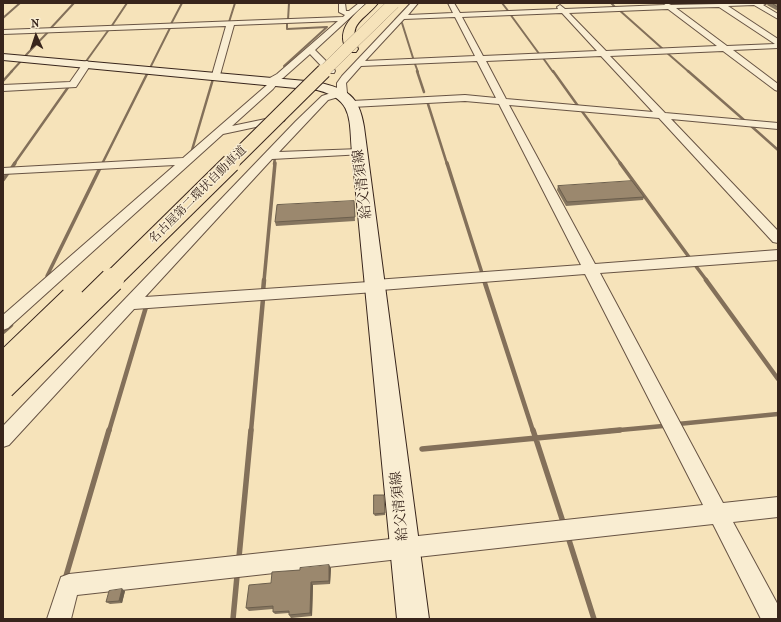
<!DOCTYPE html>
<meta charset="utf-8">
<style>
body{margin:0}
#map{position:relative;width:781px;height:622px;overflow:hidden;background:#f6e3ba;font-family:"IM FELL French Canon",serif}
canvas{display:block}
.frame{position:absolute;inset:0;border:4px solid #38251c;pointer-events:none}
.north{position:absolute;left:16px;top:16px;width:40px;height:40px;-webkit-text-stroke:3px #f9edd2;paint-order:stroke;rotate:357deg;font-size:11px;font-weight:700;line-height:16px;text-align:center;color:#38251c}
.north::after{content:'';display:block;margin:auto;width:14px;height:18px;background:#38251c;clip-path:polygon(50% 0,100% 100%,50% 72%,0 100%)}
</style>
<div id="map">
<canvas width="781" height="622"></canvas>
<div class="frame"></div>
<div class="north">N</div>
</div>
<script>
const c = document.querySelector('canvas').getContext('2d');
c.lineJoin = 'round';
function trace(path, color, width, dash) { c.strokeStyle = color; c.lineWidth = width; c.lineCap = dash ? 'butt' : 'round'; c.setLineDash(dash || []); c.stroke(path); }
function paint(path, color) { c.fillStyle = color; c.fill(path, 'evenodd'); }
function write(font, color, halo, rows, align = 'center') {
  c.font = font + ' "IM FELL French Canon","Noto Serif JP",serif'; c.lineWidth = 3; c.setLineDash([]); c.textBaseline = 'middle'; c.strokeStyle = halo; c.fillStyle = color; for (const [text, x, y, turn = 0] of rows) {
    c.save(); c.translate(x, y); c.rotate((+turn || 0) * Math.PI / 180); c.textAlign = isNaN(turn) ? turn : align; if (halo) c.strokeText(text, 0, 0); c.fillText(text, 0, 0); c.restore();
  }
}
const streamFar4 = new Path2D(`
 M502 3 509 12
 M611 3 616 8
 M618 9 664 50
 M510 14 540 55
 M3 18 20 3
 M288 20 289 3
 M395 20 411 3
 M229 22 235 3
 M402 23 414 61
 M171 24 182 3
 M111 27 127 3
 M50 29 74 3
 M666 52 689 72
 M26 55 49 31
 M543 58 553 72
 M87 60 110 28
 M415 64 418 72
 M151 66 171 26
 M284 66 327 27 287 29V21
 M11 72 21 61`);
const streamFar3 = new Path2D(`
 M417 71 424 92
 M553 71 578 106
 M688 71 744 120
 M3 81 12 71
 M428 104 447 164
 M581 110 621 164
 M750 125 778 150
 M192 150 213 79
 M14 164 69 86
 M102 164 148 72
 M274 164 275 158`);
const streamFar2 = new Path2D(`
 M447 163 482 273
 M620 163 689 257
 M102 165 103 163
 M11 169 15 163
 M3 180 8 173
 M695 265 707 281
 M47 276 100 168
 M264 281 275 163`);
const streamFar1 = new Path2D(`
 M484 280 533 431
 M706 280 778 379
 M263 292 264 280
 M3 332 11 325
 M678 424 778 414
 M109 431 146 307
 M251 431 263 299
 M609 431 663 426`);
const stream = new Path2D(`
 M533 430 564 525
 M422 449 620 430
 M569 540 594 619
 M239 557 251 430
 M66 576 109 430
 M233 619 237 576`);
const minor = new Path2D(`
 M339 3H345L346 11H349L359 3H366L315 50 334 69 335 71 334 73H328L310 54 283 78 276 82 277 84 273 89 232 126 280 116 284 117 285 119 284 121 223 134 8 328 3 330V315L175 165 3 174V168L183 158 267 85 268 79 277 74 338 21 234 25 220 75 216 78 212 75 226 26 3 34V30L343 17 345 15 339 12Z
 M411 3H418L408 15 453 13 448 3H454L460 13 558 9 557 7 560 5 565 9 664 5 667 3 671 5 767 3 763 5 778 14V19L754 5 728 6 778 39V48L733 50 778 84V91L775 90 723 51 610 56 665 113 778 123V129L671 119 778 231V243L773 242 659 118 509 105 595 264 778 250V260L600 273 723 503 778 497V517L733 522 778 605V619H761L713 524 77 595 71 619H47L61 577 69 574 703 505 585 274 381 290 375 292 134 309 9 445 3 447V426L296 121 322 96 337 91V83L342 76ZM719 7 775 44 727 46 676 8ZM668 9 717 46 606 51 569 13ZM562 13 597 51 483 56 462 17ZM455 17 475 56 365 61 404 19ZM601 56 653 112 506 99 486 61ZM477 61 496 98 465 95 352 101 347 104 352 107 465 101 499 104 581 265 375 280 369 282 145 297 272 159 364 154 365 152 364 150 360 149 279 152 328 100 345 95 347 93 346 83 361 66Z
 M87 61 91 64 76 87 3 91V85L70 82 84 62Z`);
const secondary = new Path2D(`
 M3 54 317 82C347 89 359 95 364 127L429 619H397L352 152C349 120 354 99 317 90L3 60Z`);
const motorway = new Path2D(`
 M367 3H378C364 21 347 22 358 49L356 52H348C334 31 352 16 367 3Z`);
const motorwayBridgeFar3 = new Path2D(`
 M323 72 394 3`);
const motorwayBridgeFar2 = new Path2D(`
 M230 164 324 71`);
const motorwayBridgeFar1 = new Path2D(`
 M111 281 231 163`);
const motorwayBridge = new Path2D(`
 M3 365 72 299
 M3 387 112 280`);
const wall = new Path2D(`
 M768 3H778V11L767 5Z
 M558 186 644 197 643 200 566 206 557 190Z
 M354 201 355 221 276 226 275 222Z
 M384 495 385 515 375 516 374 514Z
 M331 568 330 584 313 585 312 616 291 618 289 615V613L275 614 273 612V609L249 611 246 608 271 583 300 570Z
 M122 589 125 591 122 603 110 604 106 602Z`);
const shadedWall = new Path2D(`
 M329 565 331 568 330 584 329 581Z
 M311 582 313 585 312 616 310 613Z
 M122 589 125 591 122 603 119 601Z`);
const building = new Path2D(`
 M772 3H778V7Z
 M632 181 644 197 567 202 558 186Z
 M354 201 355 217 275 222 277 205Z
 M374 495H384L385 513 374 514Z
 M329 565V581L311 582 310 613 289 615V611L273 612V606L246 608 249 585 271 583 272 572 300 570V568Z
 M122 589 119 601 106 602 109 591Z`);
const farStreetnames = [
 ["名古屋第二環状自動車道",198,195,-45]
];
const streetNames = [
 ["給父清須線",363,184,-97],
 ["給父清須線",400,506,-96]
];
trace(streamFar4, '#83705a', 2);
trace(streamFar3, '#83705a', 2.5);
trace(streamFar2, '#83705a', 3.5);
trace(streamFar1, '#83705a', 4.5);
trace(stream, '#83705a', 5.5);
trace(minor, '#685444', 2);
trace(secondary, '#38251c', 2);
trace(motorway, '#38251c', 2);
paint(minor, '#f9edd2');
paint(secondary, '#f9edd2');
paint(motorway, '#f6e3ba');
trace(motorwayBridgeFar3, '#38251c', 12, []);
trace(motorwayBridgeFar2, '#38251c', 16, []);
trace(motorwayBridgeFar1, '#38251c', 20, []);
trace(motorwayBridge, '#38251c', 26, []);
trace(motorwayBridgeFar3, '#f6e3ba', 12);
trace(motorwayBridgeFar2, '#f6e3ba', 14);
trace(motorwayBridgeFar1, '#f6e3ba', 18);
trace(motorwayBridge, '#f6e3ba', 24);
paint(wall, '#85755f');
paint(shadedWall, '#6c5f4d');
paint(building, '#9b886e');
trace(building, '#6c5f4d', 1);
write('12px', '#38251c', '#f9edd2', farStreetnames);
write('14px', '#38251c', '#f9edd2', streetNames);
</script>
